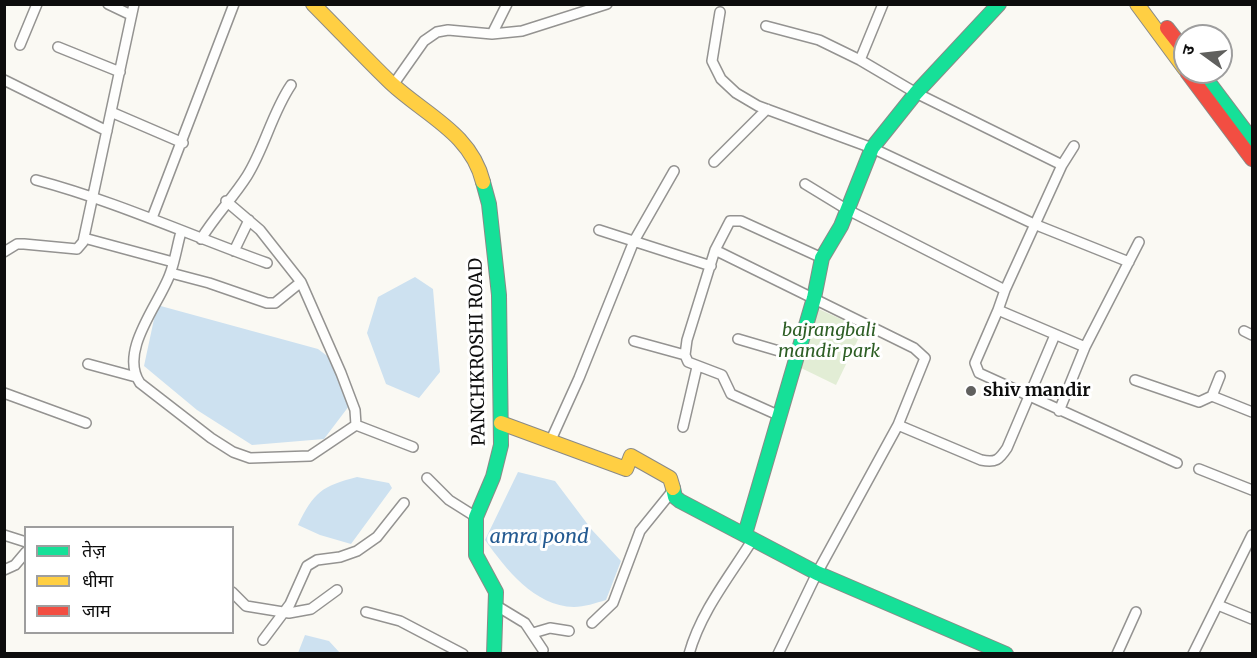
<!DOCTYPE html>
<meta charset="utf-8">
<style>
body{margin:0}
#map{position:relative;width:1257px;height:658px;overflow:hidden;background:#faf9f3;font-family:Merriweather,"Noto Sans Devanagari",serif}
canvas{display:block}
.frame{position:absolute;inset:0;border:6px solid #0d0d0d;pointer-events:none}
.legend{position:absolute;left:24px;top:526px;width:210px;height:108px;box-sizing:border-box;background:#fff;border:2px solid #9e9e9e;margin:0;padding:8px 10px;list-style:none;font-size:18px;color:#0d0d0d}
.legend li{display:flex;align-items:center;gap:12px;height:30px}
.legend b{width:30px;border:2px solid #9e9e9e}
.north{position:absolute;left:1173px;top:24px;width:60px;height:60px;box-sizing:border-box;background:#fff;border:2px solid #9e9e9e;border-radius:50%;rotate:285deg;font-size:16px;font-weight:700;line-height:24px;text-align:center;color:#0d0d0d}
.north::after{content:'';display:block;margin:auto;width:21px;height:27px;background:#60605e;clip-path:polygon(50% 0,100% 100%,50% 72%,0 100%)}
</style>
<div id="map">
<canvas width="1257" height="658"></canvas>
<div class="frame"></div>
<ul class="legend">
<li><b style="height:8px;background:#16e098"></b>तेज़</li>
<li><b style="height:8px;background:#ffcf43"></b>धीमा</li>
<li><b style="height:8px;background:#f24e42"></b>जाम</li>
</ul>
<div class="north">उ</div>
</div>
<script>
const c = document.querySelector('canvas').getContext('2d');
c.lineJoin = 'round';
function paint(path, color) { c.fillStyle = color; c.fill(path, 'evenodd'); }
function trace(path, color, width, dash) { c.strokeStyle = color; c.lineWidth = width; c.lineCap = dash ? 'butt' : 'round'; c.setLineDash(dash || []); c.stroke(path); }
function write(font, color, halo, rows, align = 'center') {
  c.font = font + ' Merriweather,serif'; c.lineWidth = 6; c.setLineDash([]); c.textBaseline = 'middle'; c.strokeStyle = halo; c.fillStyle = color; for (const [text, x, y, turn = 0] of rows) {
    c.save(); c.translate(x, y); c.rotate((+turn || 0) * Math.PI / 180); c.textAlign = isNaN(turn) ? turn : align; if (halo) c.strokeText(text, 0, 0); c.fillText(text, 0, 0); c.restore();
  }
}
const green = new Path2D(`
 M814 307 863 329 836 385 797 366Z`);
const water = new Path2D(`
 M415 277 433 289 440 372 419 398 386 384 367 333 378 297Z
 M157 305 318 349 334 361 349 406 324 439 252 445 197 410 144 366Z
 M518 472 555 481 592 530 621 561 606 600C596 603 584 607 574 607 534 606 506 569 485 540Z
 M357 477 389 483 392 488 351 544 320 535 298 525C314 492 322 486 357 477Z
 M305 635 329 641 340 653H298Z`);
const street = new Path2D(`
 M108 4 131 15
 M720 12 712 61 721 79 736 93 758 106 872 148 1034 224 1129 262
 M766 26 819 40 860 60 916 93 1062 165
 M492 34 507 4
 M20 45 37 4
 M58 47 120 72
 M860 60 883 4
 M4 80 107 131
 M393 85 424 41 437 32 448 30 492 34 522 31 607 4
 M111 112 183 143
 M714 162 767 109
 M36 180C115 201 189 235 267 263
 M805 184 846 209 1005 290 998 310 1085 347
 M226 201 260 230 301 282 341 373 355 410 356 425
 M152 218 234 4
 M599 230 711 266
 M181 232C177 246 175 261 170 274 160 303 118 351 140 383L211 438 233 452 250 458 310 456 356 425 413 447
 M84 238 173 262
 M201 239C215 216 233 198 247 176 265 147 272 113 291 85
 M715 250 914 348 925 358 898 425 817 573 778 654
 M234 251 249 220
 M4 252 17 244H24L77 249 83 242 134 4
 M171 273 209 283 267 303H275L301 282
 M1005 290 1062 165 1074 146
 M998 310 975 363 979 373 1177 463
 M1244 331 1252 335
 M738 339 796 356
 M634 341 685 355
 M88 364 136 377
 M1135 380 1199 402 1212 396 1220 376
 M4 393 86 423
 M1212 396 1252 412
 M1059 411 1085 347 1139 242
 M780 416 731 394 722 375 688 362 685 355 687 340 715 250 730 221H741L822 258
 M898 425 981 460C996 463 999 460 1007 448L1055 335
 M683 427 697 367
 M550 442 579 378 634 241 674 171
 M1199 469 1252 490
 M427 478 449 500 476 517
 M4 535 26 542
 M4 570 15 565 26 552
 M232 592 246 606 289 613 311 609 337 590
 M1218 605 1252 619
 M497 606 525 623 543 650
 M366 612 400 621 463 654
 M592 623 613 603 640 531 674 489
 M533 633 550 628 569 631
 M263 640 290 604 307 566 317 560 340 557 357 551 377 537 404 503
 M689 654C701 611 730 576 753 539
 M1117 654 1136 612
 M1193 654 1252 535`);
const fast = new Path2D(`
 M1201 72 1252 140
 M483 182 489 204 499 295 501 445 493 477 476 517V555L496 592 494 654
 M673 488 675 497 680 501 817 573 1006 654
 M745 534 814 298 822 258 841 226 872 148 916 93 999 4`);
const slow = new Path2D(`
 M313 4C339 30 364 57 391 83 425 115 471 133 483 182
 M1137 4 1185 69
 M501 423 626 469 631 456 670 478 673 488`);
const jam = new Path2D(`
 M1167 28 1185 51
 M1187 72 1252 159`);
const markers = [
 [971,391,6,"#60605e"]
];
const parkNames = [
 ["bajrangbali",829,331],
 ["mandir park",829,352]
];
const streetNames = [
 ["PANCHKROSHI ROAD",478,352,-91]
];
const poiNames = [
 ["shiv mandir",983,391]
];
const waterNames = [
 ["amra pond",539,537]
];
paint(green, '#e2edd5');
paint(water, '#cde1f0');
trace(street, '#949391', 12);
trace(fast, '#8a8a87', 16);
trace(slow, '#8a8a87', 16);
trace(jam, '#8a8a87', 16);
trace(street, '#fefefd', 9);
trace(fast, '#16e098', 14);
trace(slow, '#ffcf43', 14);
trace(jam, '#f24e42', 14);
for (const [x, y, r, color] of markers) { const dot = new Path2D(); dot.arc(x, y, r, 0, 2 * Math.PI); c.fillStyle = color; c.fill(dot); trace(dot, '#fff', 2); }
write('italic 18px', '#2d5e25', '#fff', parkNames);
write('18px', '#0d0d0d', '#fff', streetNames);
write('bold 18px', '#0d0d0d', '#fff', poiNames, 'left');
write('italic 20px', '#245a91', '#fff', waterNames);
</script>
